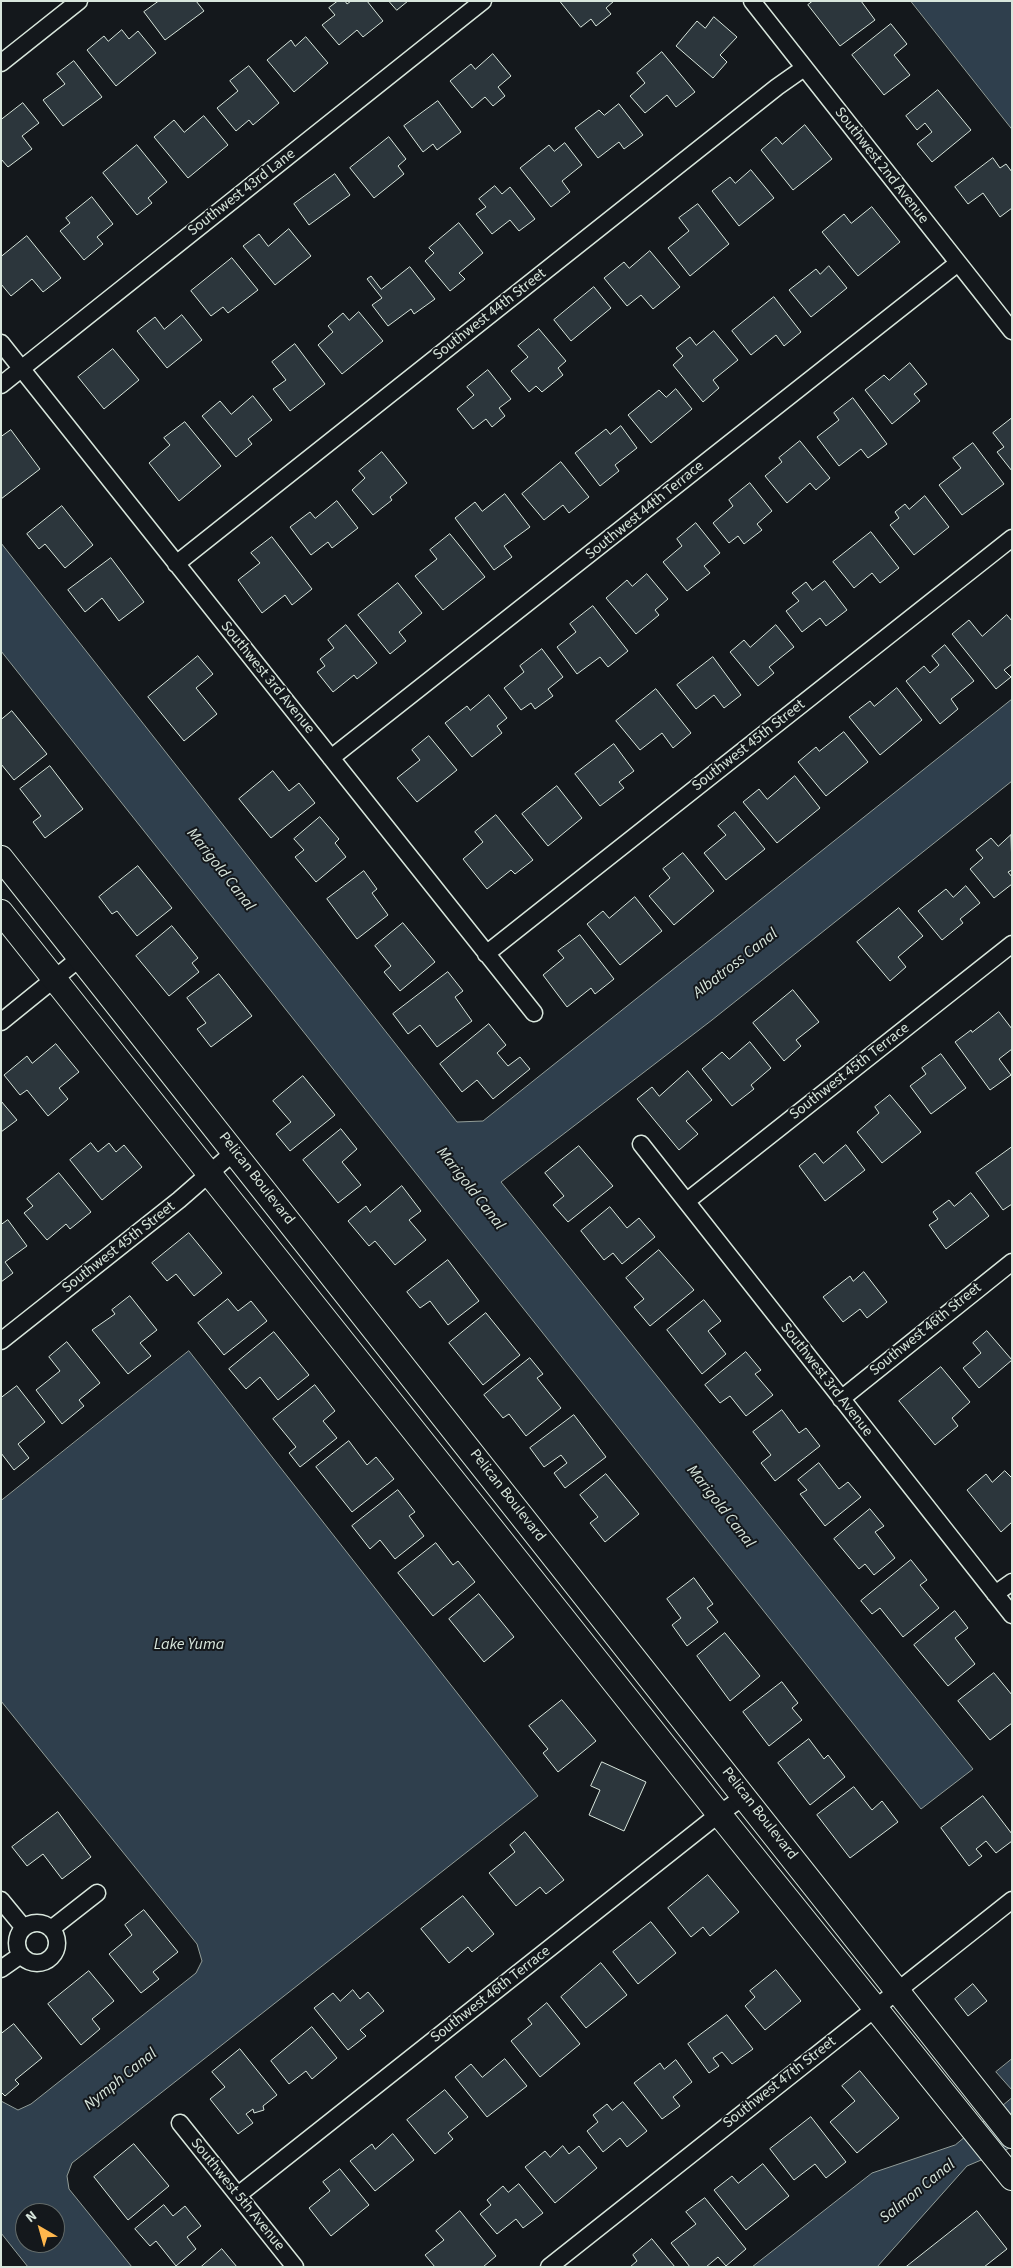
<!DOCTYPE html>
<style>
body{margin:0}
#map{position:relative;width:1013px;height:2268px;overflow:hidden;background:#14181c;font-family:"Source Sans 3",sans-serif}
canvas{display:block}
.frame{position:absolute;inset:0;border:2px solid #d8e6dc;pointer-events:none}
.north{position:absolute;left:15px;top:2203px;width:50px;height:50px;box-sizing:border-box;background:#14181c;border:1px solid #626a69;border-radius:50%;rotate:322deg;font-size:14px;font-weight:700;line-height:20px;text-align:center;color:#d8e6dc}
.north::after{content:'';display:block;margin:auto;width:18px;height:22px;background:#ffb74d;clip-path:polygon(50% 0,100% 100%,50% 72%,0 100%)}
</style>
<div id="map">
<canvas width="1013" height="2268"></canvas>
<div class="frame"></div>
<div class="north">N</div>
</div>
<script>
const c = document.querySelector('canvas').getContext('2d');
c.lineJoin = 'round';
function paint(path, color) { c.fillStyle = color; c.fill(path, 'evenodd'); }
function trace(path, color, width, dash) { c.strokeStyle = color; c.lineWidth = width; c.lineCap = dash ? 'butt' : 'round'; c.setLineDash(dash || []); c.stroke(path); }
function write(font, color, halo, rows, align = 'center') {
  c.font = font + ' "Source Sans 3",sans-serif'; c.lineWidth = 4; c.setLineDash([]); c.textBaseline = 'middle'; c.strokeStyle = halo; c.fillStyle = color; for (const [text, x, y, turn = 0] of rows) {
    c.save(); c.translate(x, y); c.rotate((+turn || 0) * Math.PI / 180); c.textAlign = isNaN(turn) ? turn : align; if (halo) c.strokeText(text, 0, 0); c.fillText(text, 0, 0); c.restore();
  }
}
const water = new Path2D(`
 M911 1H1012V129Z
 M1 543 457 1122 483 1121 1012 699V781L712 1020 501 1182 973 1769 921 1809 1 651Z
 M189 1351 538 1796 72 2163 67 2176 69 2189 132 2267H28L1 2233V2101L18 2110 31 2104 196 1973 202 1961 197 1944 1 1701V1501ZM25 2213H55V2243H25Z
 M1012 2059V2090L996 2072Z
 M1012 2098V2147L967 2166 877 2267H752L872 2173 955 2145Z`);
const building = new Path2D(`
 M159 1H196L204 11 165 40 144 12Z
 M338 1H345L347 4 351 1H367L383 21 363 37 357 30 339 45 322 25 335 15 329 8Z
 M389 1H408L397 10Z
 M560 1H614L606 8 611 14 596 26 591 19 581 27Z
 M813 1H861L875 20 840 46 808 5Z
 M714 17 737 37 720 55 727 62 713 78 676 46 697 21 705 28Z
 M891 24 907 44 894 55 910 75 884 95 852 55Z
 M122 30 129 39 138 31 156 53 116 86 87 50 104 36 108 41Z
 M306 37 328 63 294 92 267 60 291 40 295 46Z
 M662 52 695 92 676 107 667 95 645 113 630 96 645 83 637 73Z
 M493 54 511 76 498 87 505 96 493 106 485 97 472 108 450 81 471 64 475 69Z
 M74 61 102 97 63 126 43 100 65 84 57 74Z
 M249 66 279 103 253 125 249 120 236 131 217 108 238 91 230 81Z
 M938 90 971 130 932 162 917 144 932 132 925 123 917 130 906 116Z
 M438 101 461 132 437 150 433 144 423 152 404 126Z
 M23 103 39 123 22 136 32 149 8 167 1 159V120Z
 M619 104 643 135 624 149 619 142 598 158 575 128 599 110 604 115Z
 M204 116 228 145 188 178 154 137 174 120 184 132Z
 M805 125 832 159 793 190 761 150 776 137 782 144Z
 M389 137 406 159 398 166 404 174 374 198 350 168Z
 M565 143 582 165 562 181 570 192 551 207 520 168 549 145 554 151Z
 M137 145 167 182 148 198 152 203 137 215 103 173Z
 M993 158 1000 168 1006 164 1012 172V208L1000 217 983 193 968 204 955 187Z
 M751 170 774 198 739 226 712 191 730 177 735 183Z
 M335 174 350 195 309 225 294 204Z
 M495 186 502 194 510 187 535 219 519 231 510 220 492 234 476 214 486 207 479 199Z
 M92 197 113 224 97 237 103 244 84 260 60 231 70 223 66 218Z
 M698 204 729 244 690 276 668 248 689 231 679 218Z
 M872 207 900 242 858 276 822 232 844 214 851 223Z
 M459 223 483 253 459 273 465 279 450 291 425 261 434 253 429 248Z
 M289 229 311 256 275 285 243 246 259 234 268 246Z
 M27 236 61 278 43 292 32 279 11 296 1 284V257Z
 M650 251 680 287 653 309 641 295 627 306 604 278 624 262 629 268Z
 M232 258 258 290 228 313 223 307 211 316 191 291Z
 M829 266 847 288 811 317 789 290 816 269 820 274Z
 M410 267 435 299 414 314 411 309 388 326 372 305 382 298 367 279 371 276 381 289Z
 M594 287 611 308 571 341 554 320Z
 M774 297 801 332 784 346 776 335 751 355 732 331Z
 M359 312 383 341 342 374 318 345 333 332 328 326 343 313 349 320Z
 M182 315 202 340 167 368 137 331 155 317 164 329Z
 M539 329 566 361 558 368 563 375 542 392 536 386 529 392 511 371 528 357 518 346Z
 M714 331 738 360 713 380 719 388 703 402 673 365 683 356 676 348 690 337 696 345Z
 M295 344 325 384 290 411 273 389 286 380 272 362Z
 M113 349 139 380 104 409 78 377Z
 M910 363 927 384 914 394 920 401 892 424 865 390 884 375 889 380Z
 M488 370 511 399 499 408 505 416 492 427 486 419 473 429 457 409 474 395 467 387Z
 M676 389 692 409 651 443 628 415 659 390 666 397Z
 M253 396 272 420 248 439 252 444 236 457 202 416 220 401 231 414Z
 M853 398 887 444 868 458 861 449 839 466 817 437 839 420 834 413Z
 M1012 418V471L997 452 1004 447 993 433Z
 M185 422 221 466 179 501 149 463 170 445 164 438Z
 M621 426 637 448 615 465 619 471 600 486 575 453 606 429 610 434Z
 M11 430 40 469 1 499V437Z
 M800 441 830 478 816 490 810 483 787 503 765 476 782 462 779 458Z
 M973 443 1004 484 962 515 939 485 961 468 953 458Z
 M382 452 407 483 390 497 392 500 373 515 352 490 365 478 359 471Z
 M561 462 589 497 569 513 563 505 544 520 522 494Z
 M750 483 772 511 757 524 762 530 744 544 738 536 729 543 713 523 733 506 729 500Z
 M505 494 530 527 504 546 512 557 494 570 455 518 475 502 482 511Z
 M925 496 949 527 914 555 890 525 899 518 895 512 905 504 909 509Z
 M337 501 358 528 332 548 328 542 311 555 290 527 310 512 315 518Z
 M62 506 93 545 65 568 45 544 39 549 27 534Z
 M696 523 720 553 704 566 710 573 687 591 663 562 682 546 677 539Z
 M871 532 899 568 880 583 872 573 854 588 833 562Z
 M450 534 485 577 443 610 415 576 437 559 430 550Z
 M272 537 312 589 292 605 285 595 262 613 238 580 260 563 251 553Z
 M111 558 144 602 119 621 102 598 85 612 68 590Z
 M647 574 668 599 655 610 659 615 636 634 606 598 627 580 632 586Z
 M825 581 847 610 826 626 820 618 802 632 786 611 799 601 792 593 806 582 812 590Z
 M398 583 422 613 399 632 406 641 390 654 358 615Z
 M593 606 628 651 608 667 600 657 577 674 557 647 576 632 570 624Z
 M1007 615 1012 621V664L1004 670 1011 677 996 689 952 634 969 620 982 636Z
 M346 625 377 663 357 679 354 675 333 692 317 672 325 666 320 659 334 648 328 640Z
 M776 625 794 647 769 667 774 673 758 686 730 652 744 640 750 647Z
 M945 645 974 681 951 699 958 709 940 724 906 681 924 666 930 673 939 665 932 656Z
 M542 649 563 677 548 689 553 696 535 709 531 703 521 710 504 688 524 672 520 666Z
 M198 656 213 674 196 688 217 714 184 741 148 697Z
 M713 657 741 695 724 708 714 695 696 709 677 685Z
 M897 688 922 720 880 755 849 717 870 701 874 706Z
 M656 689 691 733 673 748 662 733 640 750 616 721Z
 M489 695 507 718 497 726 502 733 472 757 445 723 467 706 470 710Z
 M12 711 47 754 14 780 1 764V720Z
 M844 732 868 762 826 796 798 762 816 747 819 751Z
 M429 736 457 770 417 802 397 778 420 760 412 750Z
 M614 744 634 771 619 782 624 788 600 806 575 774Z
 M50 766 83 809 45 838 33 822 41 816 20 789Z
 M273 771 289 791 299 783 315 803 271 838 239 799Z
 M795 776 820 808 777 843 743 802 759 789 767 799Z
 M557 786 582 818 548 846 522 814Z
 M735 812 765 849 726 880 704 853 726 835 718 826Z
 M496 815 533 860 515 874 511 870 487 889 463 859 483 842 475 832Z
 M320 817 339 839 335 843 346 857 316 882 295 857 304 850 294 839Z
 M1011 835 1012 870 1008 872 1012 877V884L994 898 970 869 983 858 976 850 991 838 998 846Z
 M683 853 714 891 674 925 649 896 670 878 663 869Z
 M138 866 172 908 137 936 117 911 112 914 99 897Z
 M364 871 377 889 372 893 388 915 357 939 327 899Z
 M966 886 980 903 960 919 963 923 942 940 918 911 946 889 953 897Z
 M635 897 662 931 620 965 587 924 603 911 609 918Z
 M899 908 923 936 898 957 906 967 890 981 857 942Z
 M403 923 435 962 400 991 384 972 391 966 375 946Z
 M172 926 198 958 192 963 199 972 169 996 136 956Z
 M580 935 614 979 595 994 591 988 567 1007 543 975 564 958 558 951Z
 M448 972 463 991 455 997 472 1021 437 1047 420 1025 408 1034 393 1014Z
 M219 974 252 1016 211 1047 197 1029 206 1023 187 998Z
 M793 990 819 1022 796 1040 801 1046 784 1061 753 1023Z
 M999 1012 1012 1029V1049L999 1059 1011 1075 990 1090 955 1042 971 1030 972 1032Z
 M489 1024 506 1045 497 1053 508 1066 520 1057 530 1069 493 1099 477 1080 462 1092 440 1064Z
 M750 1042 771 1068 751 1085 754 1089 732 1106 702 1069 722 1052 729 1059Z
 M56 1044 79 1072 59 1088 68 1099 48 1116 27 1090 20 1095 4 1075 27 1056 32 1063Z
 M941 1054 966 1088 931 1114 910 1086 926 1074 922 1068Z
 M688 1071 712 1100 686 1121 698 1134 679 1150 637 1099 652 1087 659 1096Z
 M303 1076 335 1115 290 1151 276 1134 291 1122 273 1101Z
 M890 1095 921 1132 882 1163 857 1132 879 1113 875 1107Z
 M1 1101 17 1120 1 1132Z
 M341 1129 357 1149 342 1162 361 1185 338 1203 303 1160Z
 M91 1143 98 1152 109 1143 116 1152 124 1145 142 1167 102 1200 70 1160Z
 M846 1145 865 1170 825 1201 799 1166 815 1153 823 1163Z
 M579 1146 613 1186 568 1222 553 1205 564 1196 545 1173Z
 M1012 1147V1204L1003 1210 976 1173Z
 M59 1173 91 1212 70 1229 66 1224 47 1240 24 1213 33 1206 27 1199Z
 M402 1186 421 1211 409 1220 426 1240 395 1265 375 1241 369 1246 348 1221 366 1206 370 1212Z
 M971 1193 989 1216 946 1249 929 1225 938 1219 933 1212 949 1200 954 1206Z
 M610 1207 627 1228 639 1218 655 1237 622 1264 613 1253 604 1260 581 1231Z
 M8 1220 27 1246 5 1262 13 1273 1 1282V1225Z
 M189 1233 222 1273 194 1296 176 1274 167 1281 152 1263Z
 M659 1250 694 1290 650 1326 634 1307 644 1299 626 1278Z
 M448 1260 479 1301 448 1325 430 1301 420 1308 407 1292Z
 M864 1272 887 1302 867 1318 860 1309 843 1322 823 1297 850 1276 853 1281Z
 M130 1296 157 1330 140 1343 151 1356 128 1374 92 1330 115 1314 112 1310Z
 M228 1299 238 1311 251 1301 267 1321 224 1355 198 1323Z
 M704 1300 721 1321 708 1331 726 1354 702 1374 667 1330Z
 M486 1313 520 1355 483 1385 449 1343Z
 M987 1331 1012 1360 979 1388 963 1368 981 1353 973 1343Z
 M274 1332 309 1375 278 1400 260 1377 246 1389 229 1369Z
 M67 1342 100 1383 79 1400 84 1406 62 1424 36 1390 60 1371 49 1357Z
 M746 1352 761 1370 755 1374 773 1395 746 1416 730 1396 720 1403 705 1385Z
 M530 1358 543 1374 537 1378 561 1408 526 1436 509 1414 503 1418 484 1395Z
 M941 1367 970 1402 952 1418 958 1426 935 1445 899 1401Z
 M315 1385 335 1411 323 1421 337 1438 300 1467 289 1453 296 1447 273 1419Z
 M17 1386 45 1422 18 1444 29 1458 14 1470 1 1453V1398Z
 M782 1410 799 1433 806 1428 820 1446 775 1481 761 1463 771 1455 753 1432Z
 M574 1415 606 1457 565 1488 554 1473 567 1463 561 1455 544 1467 530 1448Z
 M349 1441 367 1465 376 1457 394 1479 352 1512 316 1467Z
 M819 1463 839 1489 848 1482 861 1497 825 1526 800 1494 807 1490 798 1480Z
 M1005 1471 1012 1478V1522L1001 1532 967 1490 986 1474 992 1482Z
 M606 1474 639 1514 605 1542 590 1523 598 1517 580 1495Z
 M398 1490 415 1512 409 1516 424 1536 395 1559 380 1540 370 1549 352 1526Z
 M870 1509 884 1526 875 1532 895 1558 874 1575 865 1564 859 1569 834 1539Z
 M436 1543 453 1565 458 1561 475 1582 433 1616 398 1573Z
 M911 1560 927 1580 920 1585 939 1608 903 1637 880 1608 872 1614 861 1601Z
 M694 1578 713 1604 707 1608 718 1622 687 1646 672 1625 681 1618 667 1599Z
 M479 1594 514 1637 484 1662 449 1619Z
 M955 1611 968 1628 955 1638 975 1664 948 1686 914 1645Z
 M725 1633 760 1676 730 1701 697 1656Z
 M994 1673 1012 1695V1723L990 1740 958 1701Z
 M782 1682 798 1703 792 1708 802 1720 769 1746 743 1712Z
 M562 1700 596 1741 558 1772 543 1753 548 1749 529 1726Z
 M809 1739 824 1759 828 1755 845 1777 810 1805 778 1763Z
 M602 1762 646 1782 624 1831 589 1815 600 1790 591 1786Z
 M854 1787 872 1810 882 1801 898 1822 850 1858 817 1815Z
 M983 1796 1012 1834V1841L996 1853 986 1841 976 1849 982 1856 969 1866 941 1828Z
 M58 1812 91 1857 62 1879 43 1854 27 1866 12 1847Z
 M525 1832 564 1880 546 1894 540 1887 516 1906 489 1873 515 1852 510 1845Z
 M708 1875 739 1912 710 1936 703 1927 691 1937 668 1908Z
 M463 1896 494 1934 472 1952 468 1947 449 1963 421 1929Z
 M144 1910 178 1952 153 1972 159 1979 141 1993 109 1954 132 1935 125 1925Z
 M651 1922 676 1953 638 1984 613 1952Z
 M601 1963 627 1995 586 2028 561 1997Z
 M776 1970 801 2001 765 2030 745 2006 755 1997 750 1991Z
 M89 1971 114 2001 92 2019 100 2029 81 2045 48 2004Z
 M973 1984 987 2001 968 2016 955 1999Z
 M353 1990 360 1999 368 1992 384 2011 360 2030 366 2036 348 2050 314 2008 333 1993 340 2001Z
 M547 2003 580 2044 540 2077 511 2041 532 2024 528 2019Z
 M727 2015 753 2049 732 2064 722 2052 713 2058 719 2066 709 2073 688 2044Z
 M14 2024 42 2058 15 2080 19 2084 5 2096 1 2092V2034Z
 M312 2027 337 2058 312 2079 306 2071 289 2084 271 2061Z
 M240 2049 277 2095 263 2106 264 2110 254 2113 253 2109 246 2114 253 2123 238 2134 210 2099 225 2087 212 2072Z
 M505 2059 527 2086 487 2117 455 2077 471 2064 482 2077Z
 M676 2060 692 2082 673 2097 680 2106 662 2119 634 2083 660 2063 664 2069Z
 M860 2071 899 2118 857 2153 830 2122 855 2101 842 2086Z
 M445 2090 468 2117 448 2133 453 2139 435 2154 407 2120Z
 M623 2102 647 2131 627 2147 620 2138 603 2152 587 2131 598 2122 593 2115 607 2104 612 2110Z
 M811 2117 846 2162 826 2178 815 2164 794 2180 770 2149Z
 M393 2134 414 2160 375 2191 350 2161 372 2144 375 2149Z
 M134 2144 169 2186 128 2220 94 2177Z
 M563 2146 569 2154 579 2146 597 2168 555 2203 525 2167 545 2151 550 2157Z
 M763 2164 789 2196 746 2230 714 2190 732 2176 738 2183Z
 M340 2169 369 2205 331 2236 309 2208 330 2191 323 2182Z
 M519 2184 543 2213 523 2228 516 2219 497 2234 480 2214 491 2205 487 2200 503 2186 508 2192Z
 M705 2198 746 2249 726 2266 718 2257 706 2267H690L671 2243 696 2224 686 2212Z
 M164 2205 173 2216 185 2206 201 2226 187 2237 196 2249 176 2266 156 2241 150 2246 135 2229Z
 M460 2211 496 2256 483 2267H435L425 2255 444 2240 436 2231Z
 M977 2211 1007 2249 984 2267H906Z
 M652 2239 675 2267H630L637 2261 633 2255Z
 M222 2249 237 2267H201Z`);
const street = new Path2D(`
 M752 1 1012 331
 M1 63 79 1
 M1 343 534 1013
 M1 385 483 1
 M176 564 777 87 804 68
 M331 758 958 263
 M486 954 1012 538
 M1 1022 80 958
 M641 1144 1012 1615
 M687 1201 1012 944
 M1 1341 179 1200 234 1152
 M841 1399 1012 1262
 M995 1594 1012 1582
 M1 1900 24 1928
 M17 1943a20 20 0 1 1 40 0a20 20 0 1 1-40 0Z
 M51 1929 97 1893
 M1 1969 21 1955
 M180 2123 295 2267
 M238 2195 719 1814 745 1796
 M549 2267 1012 1900`);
const secondary = new Path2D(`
 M1 858 1012 2136
 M1 912 719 1814 1012 2178`);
const streetNames = [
 ["Southwest 2nd Avenue",881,166,52],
 ["Southwest 43rd Lane",242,193,-38],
 ["Southwest 44th Street",490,315,-38],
 ["Southwest 44th Terrace",645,511,-39],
 ["Southwest 3rd Avenue",267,678,51],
 ["Southwest 45th Street",749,746,-38],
 ["Southwest 45th Terrace",850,1072,-38],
 ["Pelican Boulevard",256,1179,52],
 ["Southwest 45th Street",119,1248,-38],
 ["Southwest 46th Street",926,1330,-39],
 ["Southwest 3rd Avenue",826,1380,52],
 ["Pelican Boulevard",507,1496,52],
 ["Pelican Boulevard",759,1814,52],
 ["Southwest 46th Terrace",491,1995,-38],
 ["Southwest 47th Street",780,2083,-38],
 ["Southwest 5th Avenue",237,2195,51]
];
const waterNames = [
 ["Marigold Canal",220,870,52],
 ["Albatross Canal",736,964,-38],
 ["Marigold Canal",470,1189,52],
 ["Marigold Canal",720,1507,52],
 ["Lake Yuma",189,1645],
 ["Nymph Canal",121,2080,-39],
 ["Salmon Canal",918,2192,-39]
];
paint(water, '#2f3f4d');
trace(water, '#939e99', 1);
paint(building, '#2c363c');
trace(building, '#d8e6dc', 1);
trace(street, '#d8e6dc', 19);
trace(secondary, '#d8e6dc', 26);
trace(street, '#14181c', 16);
trace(secondary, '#14181c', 24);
write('15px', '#d8e6dc', '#14181c', streetNames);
write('italic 16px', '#d8e6dc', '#14181c', waterNames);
</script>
